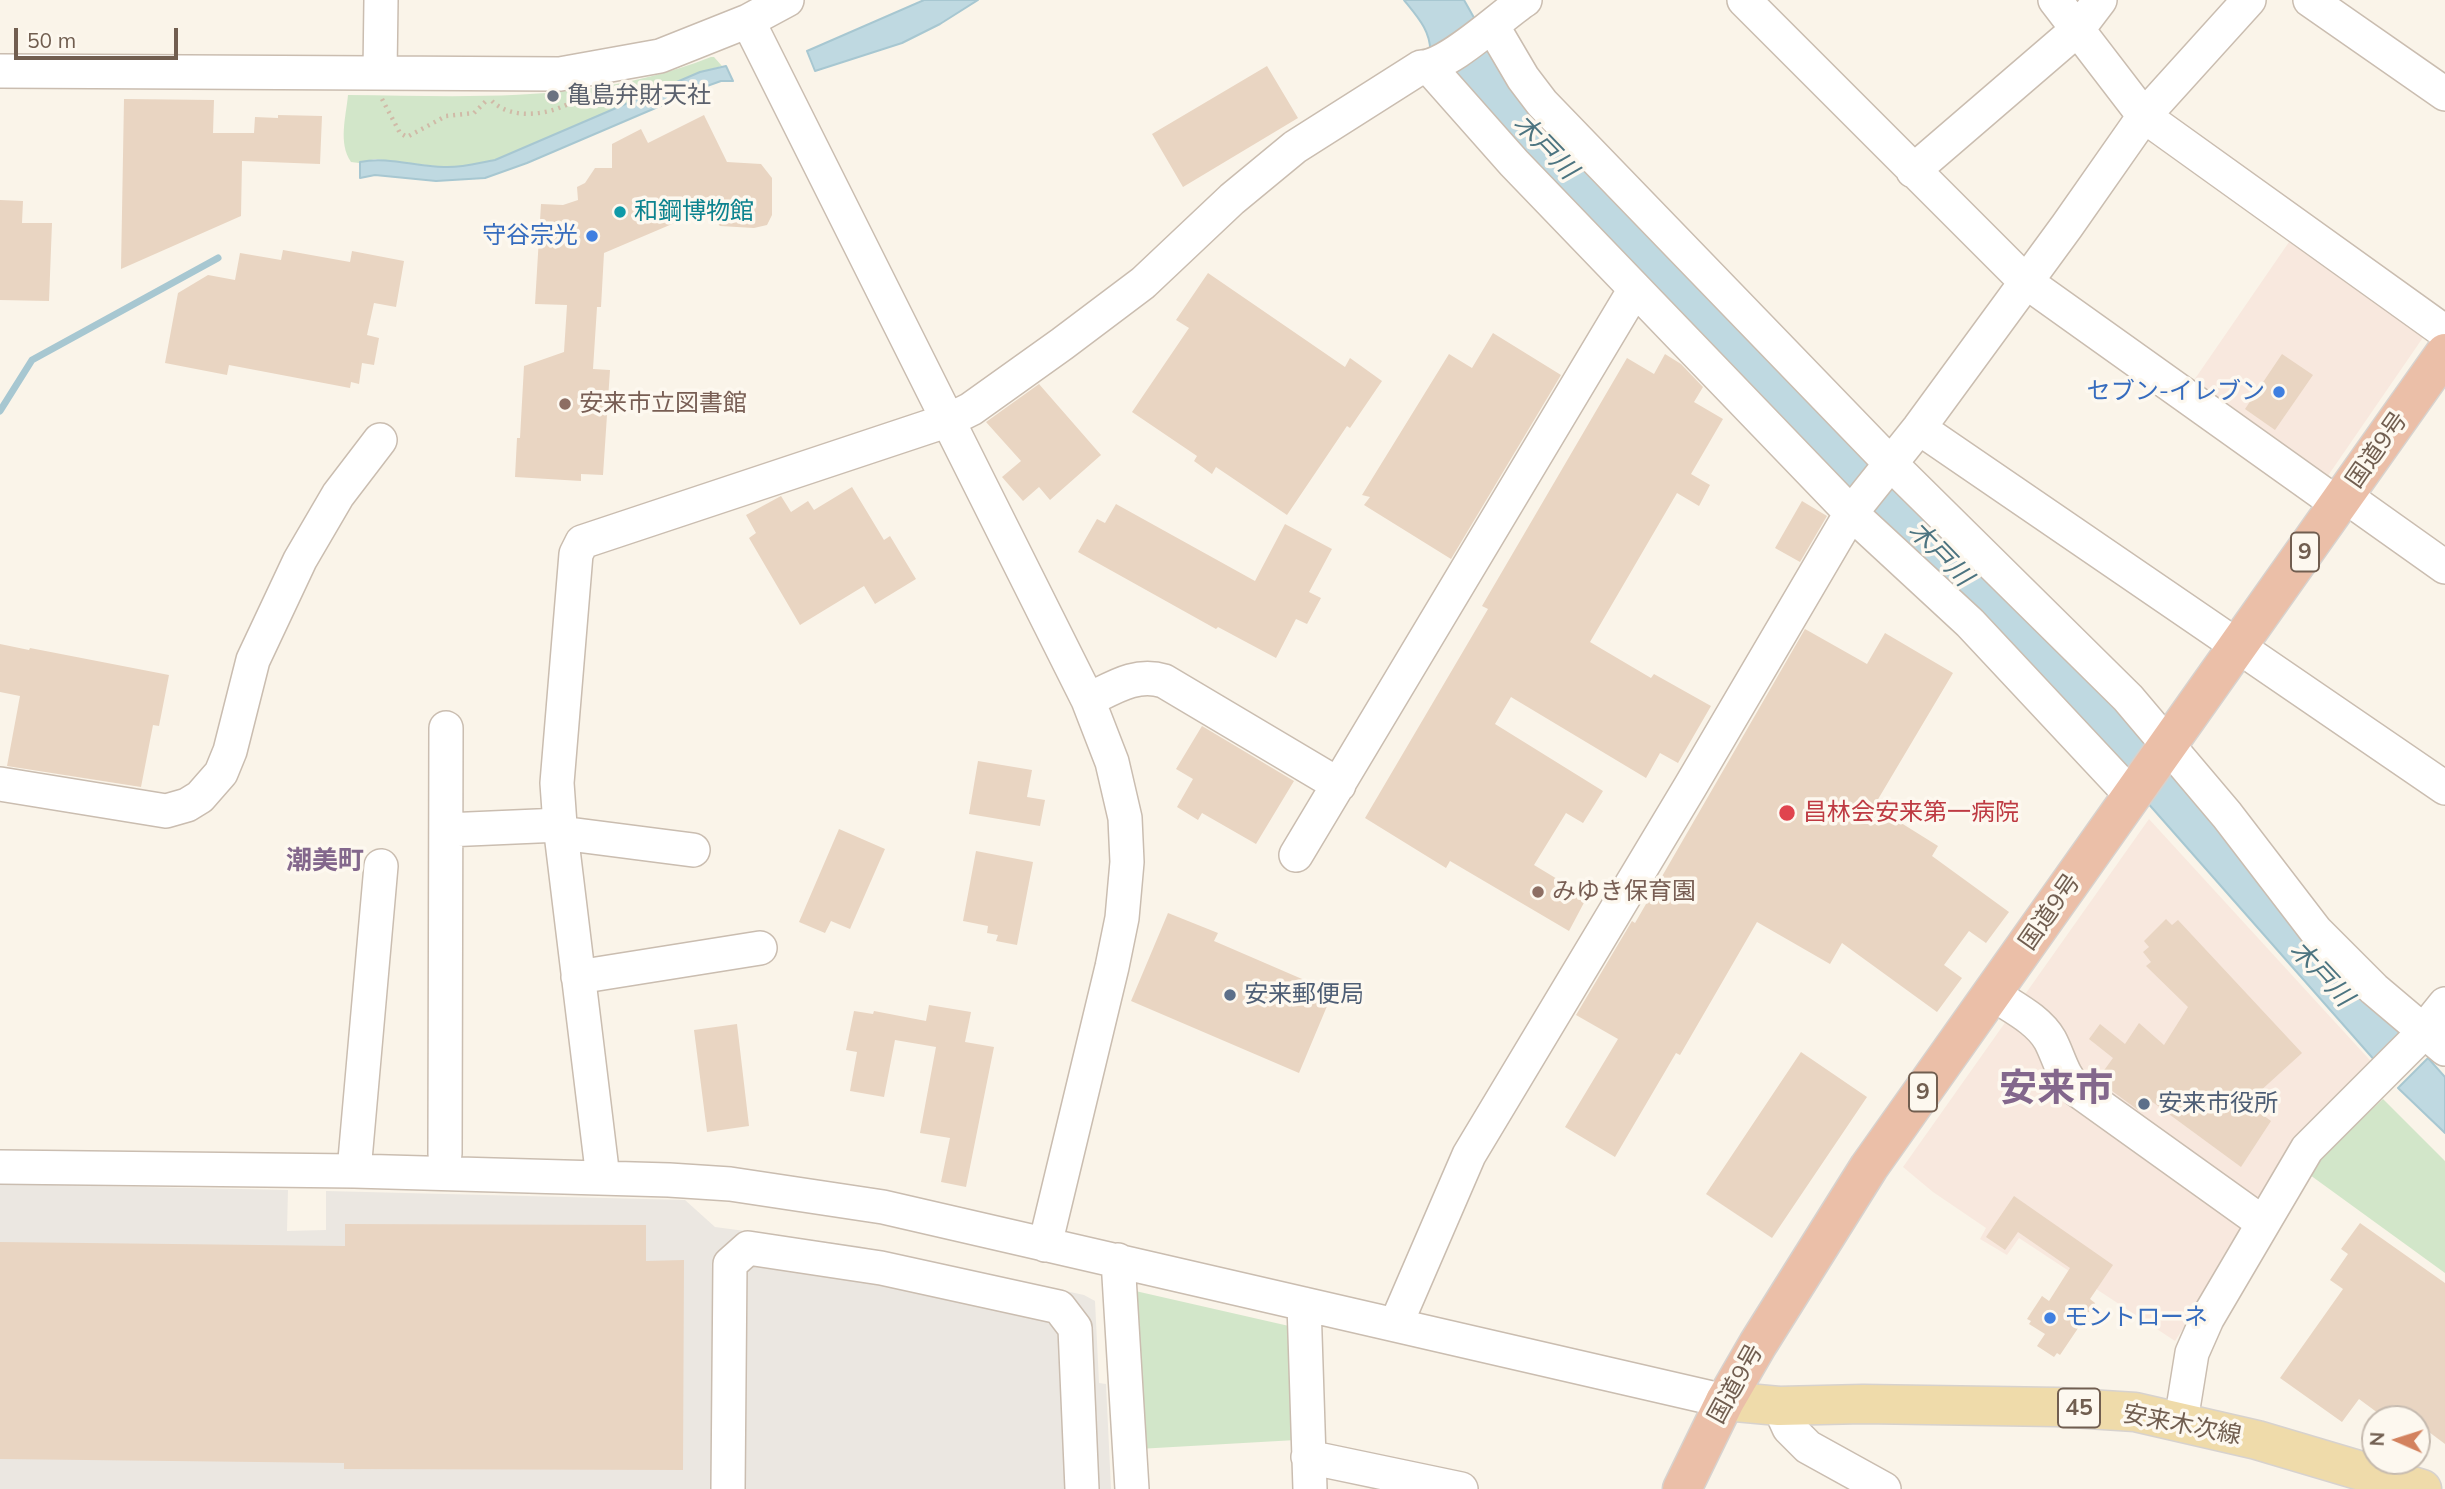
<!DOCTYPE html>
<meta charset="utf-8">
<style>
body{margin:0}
#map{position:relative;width:2445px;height:1489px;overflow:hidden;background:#faf4e9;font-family:Mulish,sans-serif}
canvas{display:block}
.north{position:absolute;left:2361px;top:1405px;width:70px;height:70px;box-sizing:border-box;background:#fdf8ef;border:2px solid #c5baaf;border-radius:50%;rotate:273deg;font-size:19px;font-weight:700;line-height:28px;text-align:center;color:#715e50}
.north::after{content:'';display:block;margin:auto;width:24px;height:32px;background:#d3825e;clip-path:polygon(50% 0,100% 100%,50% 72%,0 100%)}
.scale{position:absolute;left:14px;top:28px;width:164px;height:32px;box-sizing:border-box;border:4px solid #715e50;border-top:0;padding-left:9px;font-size:21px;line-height:24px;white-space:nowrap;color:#715e50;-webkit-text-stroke:5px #fdf8ef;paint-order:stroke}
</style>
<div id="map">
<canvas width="2445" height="1489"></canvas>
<div class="north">N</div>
<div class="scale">50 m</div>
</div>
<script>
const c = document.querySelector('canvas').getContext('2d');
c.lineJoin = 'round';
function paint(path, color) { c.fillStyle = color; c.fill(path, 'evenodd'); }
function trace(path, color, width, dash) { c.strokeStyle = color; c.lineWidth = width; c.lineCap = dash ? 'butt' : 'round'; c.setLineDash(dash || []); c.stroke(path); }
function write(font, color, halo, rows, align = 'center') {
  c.font = font + ' Mulish,"Noto Sans JP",sans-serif'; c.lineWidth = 7; c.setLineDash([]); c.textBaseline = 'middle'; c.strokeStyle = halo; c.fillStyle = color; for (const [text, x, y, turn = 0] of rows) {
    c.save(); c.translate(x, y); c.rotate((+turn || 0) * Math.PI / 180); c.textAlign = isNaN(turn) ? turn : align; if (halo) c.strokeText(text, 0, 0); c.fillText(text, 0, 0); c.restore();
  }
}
const commercial = new Path2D(`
 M2289 242 2424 336 2323 483 2188 389Z
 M2149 819 2378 1069 2305 1140 2175 1341 2019 1238 2007 1255 1980 1239 1986 1228 1933 1192 1903 1167Z`);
const industrial = new Path2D(`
 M0 1184 288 1190 287 1231 326 1230V1191L685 1200 715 1227 858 1246 1084 1295 1095 1301 1099 1383 1106 1384 1111 1489H0Z`);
const green = new Path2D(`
 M711 57H714L722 66 700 72 495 160 468 166 444 167 375 159 359 163 351 162C338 143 346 117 348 95 472 96 593 104 711 57Z
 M2383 1099 2445 1161V1273L2310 1175 2321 1156Z
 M1131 1290 1289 1326 1296 1440 1138 1449Z`);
const water = new Path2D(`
 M924 0H978L940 24 902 43 815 71 807 51Z
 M1404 0H1464L1477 23 2140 731 2405 1036 2377 1063 2116 767 1760 406 1430 54C1432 32 1417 16 1404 0Z
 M726 66 733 81H721L707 86 527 163 485 178 436 181 375 175 360 178V162C388 156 416 167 444 167 462 168 478 163 495 160L700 72Z
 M2428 1058 2445 1077V1133L2398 1088Z`);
const stream = new Path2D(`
 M0 411 32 360 218 258`);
const building = new Path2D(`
 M1267 66 1298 118 1183 187 1152 134Z
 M124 99 214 100 213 133H254L255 117 278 118V115L322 116 320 164 242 161 241 216 121 269Z
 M704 115 727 162 761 164 772 178V215L767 225 754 228 720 226 705 210 604 253 601 307H597L593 369 610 370 603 475 581 474V481L515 477 517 438H520L524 366 564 352 567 305 535 304 541 204 563 205 578 200 577 187 585 183 595 168H612V144L641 129 648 143Z
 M0 200 23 201 22 223H52L49 301 0 300Z
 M283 250 350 262 352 251 404 261 396 307 374 303 367 335 379 338 374 365 362 363 359 384 351 382 350 388 229 365 227 375 165 363 178 293 208 275 235 280 240 253 281 260Z
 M1208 273 1345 367 1350 358 1382 381 1350 428 1347 426 1287 515 1216 467 1212 474 1194 461 1197 456 1132 412 1189 328 1176 320Z
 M1493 333 1561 375 1451 559 1364 505 1370 497 1362 495 1449 354 1472 368Z
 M1665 354 1681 364 1703 387 1694 402 1723 419 1691 474 1710 485 1699 506 1677 493 1590 642 1651 678 1654 674 1711 706 1678 763 1660 753 1646 778 1511 697 1495 724 1603 791 1583 823 1566 813 1534 865 1587 897 1569 931 1450 861 1446 868 1365 818 1488 609 1482 606 1627 358 1654 374Z
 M2282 354 2313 375 2275 430 2245 409Z
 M1039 384 1101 455 1050 500 1039 487 1023 501 1002 477 1021 461 986 422Z
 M852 487 884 540 890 536 916 579 875 604 864 586 800 625 749 538 756 533 746 515 781 496 791 512 808 501 814 510Z
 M1802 501 1827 516 1800 562 1775 548Z
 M1116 504 1255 581 1285 524 1332 549 1309 592 1321 598 1307 624 1296 619 1276 658 1218 627 1216 629 1078 552 1097 519 1105 523Z
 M1805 629 1867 664 1885 633 1953 673 1874 806 1938 846 1932 856 2009 912 1986 943 1969 931 1944 965 1962 978 1937 1012 1842 943 1830 964 1757 922 1680 1055 1676 1053 1615 1157 1565 1127 1618 1039 1576 1015 1632 921 1635 923Z
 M0 644 29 650 30 648 169 675 159 726 153 725 141 787 7 766 20 696 0 692Z
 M1202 726 1294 781 1256 844 1202 813 1198 820 1177 807 1193 779 1176 769Z
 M978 761 1032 770 1027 797 1045 800 1040 826 969 814Z
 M839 829 885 849 850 929 831 921 825 933 799 922Z
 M976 851 1033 862 1017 945 996 941 998 935 987 933 988 926 963 921Z
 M1168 913 1218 933 1214 941 1309 982 1306 989 1330 999 1299 1073 1131 1001Z
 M2166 919 2172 925 2178 920 2302 1053 2247 1103 2271 1121 2241 1167 2147 1098 2138 1110 2097 1080 2113 1058 2089 1039 2100 1024 2125 1044 2139 1023 2164 1045 2188 1007 2146 966 2151 962 2143 952 2149 947 2144 941Z
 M929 1005 971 1012 965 1042 994 1047 966 1187 941 1182 950 1138 920 1133 936 1047 895 1040 884 1097 850 1091 857 1052 846 1050 854 1011 873 1014 874 1011 926 1021Z
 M737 1024 749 1126 707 1132 694 1030Z
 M1801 1052 1867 1097 1772 1238 1706 1194Z
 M2014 1196 2113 1265 2090 1299 2095 1303 2060 1355 2057 1353 2054 1357 2037 1346 2045 1334 2029 1324 2031 1321 2027 1319 2042 1296 2049 1301 2070 1268 2018 1232 2005 1250 1986 1237Z
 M2360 1223 2445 1283V1444L2429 1432 2417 1449V1419H2386L2359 1399 2342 1422 2280 1378 2343 1289 2330 1280 2348 1254 2341 1249Z
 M345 1224 646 1225V1261L684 1260 683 1470 344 1469V1463L0 1459V1242L345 1246Z`);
const path = new Path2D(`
 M382 99 400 133 407 137 446 116 474 113 488 99
 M492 101C512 121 552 115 575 100`);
const minor = new Path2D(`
 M1744 0 2025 281 2339 505
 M2055 0 2144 116 2445 332
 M2310 0 2445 94
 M748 21 1088 700 1112 762 1125 818 1127 862 1122 918 1112 967 1045 1245
 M1493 27 1523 78 1542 103 1892 465 2128 698 2227 815 2316 931 2374 989 2445 1049
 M1429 67 1514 163 1851 513 1970 623 2131 795
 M0 71 560 74 660 56 748 21 787 0
 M380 73 381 0
 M1913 171 2078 29 2100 0
 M1919 428 2445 788
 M2345 496 2445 567
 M1088 700C1113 688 1136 672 1164 681L1339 785
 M0 784 166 811 187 805 200 797 221 773 230 751 253 660 300 560 338 495 380 440
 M446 830 560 825
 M561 833 693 850
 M1296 855 1635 289
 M578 977 760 948
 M1993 994C2012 1007 2038 1019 2050 1040 2059 1057 2062 1075 2076 1089L2263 1223
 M445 1154 446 728
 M0 1167 354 1171 669 1180 730 1184 883 1207 1725 1401
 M354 1171 381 866
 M603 1178 560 825 557 783 576 554 582 542 949 420 971 409 1062 344 1143 283 1232 199 1295 147 1421 67C1448 67 1502 15 1525 0
 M1118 1260 1132 1489
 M1304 1304 1310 1489
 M1396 1324 1469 1155 1690 787 1851 513 1919 428 2067 226 2144 116 2249 0
 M1779 1406 1789 1428 1808 1447 1884 1489
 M2181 1421 2192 1353 2207 1319 2307 1149 2416 1040 2445 1004
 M1308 1457 1461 1489
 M728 1489 730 1264 748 1248 881 1268 1059 1307 1075 1328 1082 1489`);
const major = new Path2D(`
 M1725 1401 1779 1406 1863 1404 2057 1407 2135 1412 2257 1440 2422 1489`);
const highway = new Path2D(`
 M1682 1489 1725 1401 1758 1344 1869 1167 2445 353`);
const markers = [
 [553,96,7,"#6b7280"],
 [620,212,7,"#0f9aa8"],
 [592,236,7,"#3f7fe0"],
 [2279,392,7,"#3f7fe0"],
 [565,404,7,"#8d6e63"],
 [1787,813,9,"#e0444e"],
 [1538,892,7,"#8d6e63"],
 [1230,995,7,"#5c6f8a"],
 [2144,1104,7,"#5c6f8a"],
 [2050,1318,7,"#3f7fe0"]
];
const shields = [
 [2305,552,28],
 [1923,1092,28],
 [2079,1408,42]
];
const shieldNames = [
 ["9",2305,552],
 ["9",1923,1092],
 ["45",2079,1408]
];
const worshipNames = [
 ["亀島弁財天社",567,96]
];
const cultureNames = [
 ["和鋼博物館",634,212]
];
const shopNames = [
 ["守谷宗光",578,236],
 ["セブン-イレブン",2265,392],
 ["モントローネ",2064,1318,"left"]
];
const educationNames = [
 ["安来市立図書館",579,404],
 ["みゆき保育園",1552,892]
];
const streetNames = [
 ["国道9号",2377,450,-55],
 ["国道9号",2050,912,-55],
 ["国道9号",1736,1384,-61],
 ["安来木次線",2182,1425,11]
];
const healthNames = [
 ["昌林会安来第一病院",1803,813]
];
const serviceNames = [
 ["安来郵便局",1244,995],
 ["安来市役所",2158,1104]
];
const waterNames = [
 ["木戸川",1545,147,46],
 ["木戸川",1940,554,46],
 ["木戸川",2321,974,47]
];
const neighbourhoodNames = [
 ["潮美町",325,861]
];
const townNames = [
 ["安来市",2056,1090]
];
paint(commercial, '#f8e8de');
paint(industrial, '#ebe7e1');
paint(green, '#d2e6c9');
paint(water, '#bfd9e1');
trace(water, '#a7c7d1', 2);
trace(stream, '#a7c7d1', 7);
paint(building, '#e9d5c2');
trace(minor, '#cabdb0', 36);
trace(major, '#d7d2ce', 41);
trace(highway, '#d7d2ce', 41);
trace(path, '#d0baa7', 4.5, [2, 5]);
trace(minor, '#fff', 33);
trace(major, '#efdbaa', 38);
trace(highway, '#ebbfa8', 38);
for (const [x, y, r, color] of markers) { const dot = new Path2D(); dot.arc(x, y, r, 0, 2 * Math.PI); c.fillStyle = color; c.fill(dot); trace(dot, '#fdf8ef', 2.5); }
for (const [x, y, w] of shields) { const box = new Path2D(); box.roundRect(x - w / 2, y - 19.5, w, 39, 5); c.fillStyle = '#fdf8ef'; c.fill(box); trace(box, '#715e50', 2); }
write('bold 23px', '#715e50', null, shieldNames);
write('24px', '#5b616d', '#fdf8ef', worshipNames, 'left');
write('24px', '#0d838f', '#fdf8ef', cultureNames, 'left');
write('24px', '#366cbe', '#fdf8ef', shopNames, 'right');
write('24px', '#785e54', '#fdf8ef', educationNames, 'left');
write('24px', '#715e50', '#fdf8ef', streetNames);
write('24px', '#be3a42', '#fdf8ef', healthNames, 'left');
write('24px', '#4e5e75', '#fdf8ef', serviceNames, 'left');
write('italic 26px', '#4c7480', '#fdf8ef', waterNames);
write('bold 26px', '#83678c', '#fdf8ef', neighbourhoodNames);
write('bold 38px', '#83678c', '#fdf8ef', townNames);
</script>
